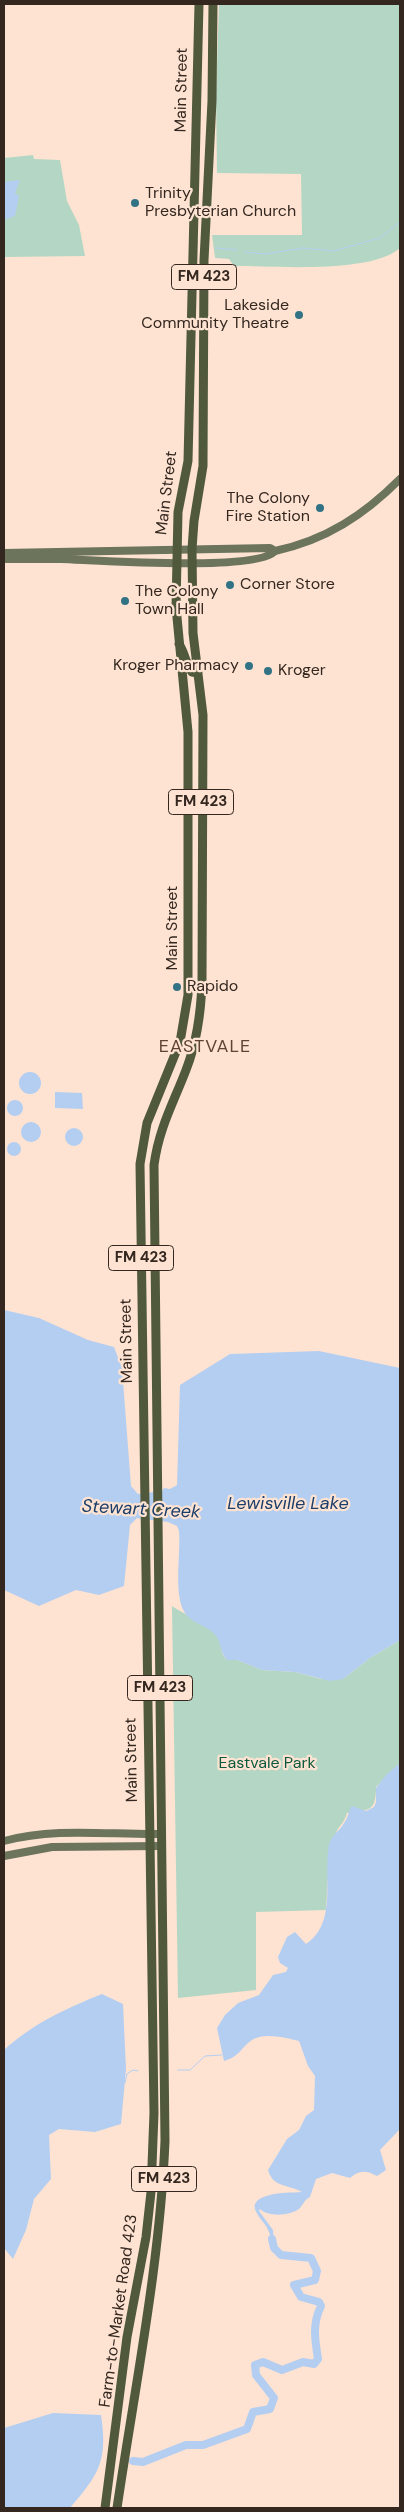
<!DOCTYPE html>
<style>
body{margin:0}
#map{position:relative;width:404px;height:2512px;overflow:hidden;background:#fee3d2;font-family:"DM Sans",sans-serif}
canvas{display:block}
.frame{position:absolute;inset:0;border:5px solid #34271f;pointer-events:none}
</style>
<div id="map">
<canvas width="404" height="2512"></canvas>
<div class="frame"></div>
</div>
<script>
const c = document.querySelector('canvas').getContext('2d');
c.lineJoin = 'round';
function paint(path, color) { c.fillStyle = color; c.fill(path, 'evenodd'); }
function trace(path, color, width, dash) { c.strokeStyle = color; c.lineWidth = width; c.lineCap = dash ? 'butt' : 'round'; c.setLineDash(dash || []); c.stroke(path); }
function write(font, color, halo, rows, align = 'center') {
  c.font = font + ' "DM Sans",sans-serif'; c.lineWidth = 4.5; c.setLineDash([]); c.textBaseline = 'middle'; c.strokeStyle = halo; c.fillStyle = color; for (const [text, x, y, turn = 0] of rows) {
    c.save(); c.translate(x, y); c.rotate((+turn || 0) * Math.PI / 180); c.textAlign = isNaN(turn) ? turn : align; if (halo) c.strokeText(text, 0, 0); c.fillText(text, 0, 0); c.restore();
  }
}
const green = new Path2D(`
 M219 4H400V248C371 274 274 266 234 266L229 259 215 258 212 235H302L301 174 217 173 216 96Z
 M33 155 34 159 60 160 67 201 79 225 85 256 4 257V158Z
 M172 1606C182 1613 214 1628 218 1638 223 1647 219 1652 227 1660H237L262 1670 295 1672 321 1679H343L370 1658 400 1640V1763L376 1787C376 1812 369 1810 347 1813 344 1824 339 1825 336 1833 327 1860 328 1883 326 1910L256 1912V1990L178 1998Z`);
const water = new Path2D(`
 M20 180 15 193 19 196 15 216 4 220V182Z
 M19 1083a11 11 0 1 1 22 0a11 11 0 1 1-22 0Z
 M55 1092 82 1093 83 1109 55 1108Z
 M7 1108a8 8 0 1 1 16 0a8 8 0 1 1-16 0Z
 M21 1132a10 10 0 1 1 20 0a10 10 0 1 1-20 0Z
 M65 1137a9 9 0 1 1 18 0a9 9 0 1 1-18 0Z
 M7 1149a7 7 0 1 1 14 0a7 7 0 1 1-14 0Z
 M4 1310 39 1318 88 1340 114 1347 122 1368 131 1486 138 1494 162 1491 164 1488 170 1489 177 1485 180 1385 230 1354 319 1351 400 1368V1640L370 1658 343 1679 330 1681 295 1672 262 1670 237 1660H227C219 1652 222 1643 216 1636 208 1625 192 1624 185 1613 173 1595 181 1553 179 1531L177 1526 168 1522 137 1518 130 1525 124 1586 99 1595 76 1590 39 1606 4 1590Z
 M400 1763V2129L380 2150 386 2170 377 2176C366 2170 359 2170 350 2178L332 2173 316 2179 310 2197C304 2200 303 2205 299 2209 289 2216 268 2217 260 2209L259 2211 273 2230 274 2248C272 2242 270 2232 266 2226 257 2213 244 2202 270 2195 280 2192 292 2193 302 2192 288 2184 273 2188 268 2170L287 2139 299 2130 306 2116 314 2110 315 2076 308 2066 299 2041C287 2038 263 2032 252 2040 240 2048 241 2056 224 2061L217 2028 225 2015 238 2003 259 1995 273 1975 286 1972 288 1968 280 1963 278 1957 287 1937 295 1932 306 1944C338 1923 323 1876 329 1845 331 1835 340 1831 344 1823 348 1818 348 1812 352 1806L366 1811 374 1807 376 1802V1788L386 1775Z
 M102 1994 123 2004 126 2069 121 2124 95 2132 59 2129 49 2135 51 2179 34 2199 26 2230 13 2259 4 2248V2050C34 2023 65 2009 102 1994Z
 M53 2413 101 2415C108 2461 99 2474 70 2508H4V2428Z`);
const stream = new Path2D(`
 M216 248 237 250
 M245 252 265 254 303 248 333 251 380 238 400 222
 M178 2070H190L205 2056 222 2055
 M125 2083 127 2074 133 2070 138 2071`);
const river = new Path2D(`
 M133 2461 143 2462 186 2445H203L247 2429 253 2412 270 2409 274 2398 256 2375 255 2365 263 2362 282 2370 303 2362 314 2364 318 2359C315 2340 312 2324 321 2306L319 2302 301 2297 294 2285 315 2280 317 2271 311 2258 281 2255 274 2248 272 2239`);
const secondary = new Path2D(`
 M4 553 270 548 275 551
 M4 559C23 559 42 559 61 559 94 560 258 572 275 551 326 540 364 515 400 479
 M4 1841C56 1827 109 1835 162 1834
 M4 1856 52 1847 162 1846`);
const primary = new Path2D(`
 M179 644C185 653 186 665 192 672L198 673
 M105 2508 127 2337 146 2237 151 2192 154 2113 140 1164 147 1123 180 1042 188 995V732L176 607 178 512 188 461 199 4
 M117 2508C135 2386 160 2264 165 2141L154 1165C159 1128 173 1104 186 1070 197 1042 201 1012 202 982L203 715 193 633 192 549 194 521 203 466 204 260 212 101 213 4`);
const markers = [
 [135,203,5,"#317285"],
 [299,315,5,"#317285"],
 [320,508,5,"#317285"],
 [230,585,5,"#317285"],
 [125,601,5,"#317285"],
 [249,666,5,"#317285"],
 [268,671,5,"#317285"],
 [177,987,5,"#317285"]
];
const shields = [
 [204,277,65],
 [201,802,65],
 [141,1258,65],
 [160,1688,65],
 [164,2179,65]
];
const shieldNames = [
 ["FM 423",204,277],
 ["FM 423",201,802],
 ["FM 423",141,1258],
 ["FM 423",160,1688],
 ["FM 423",164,2179]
];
const streetNames = [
 ["Main Street",182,90,-89],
 ["Main Street",167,493,-83],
 ["Main Street",173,928,-90],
 ["Main Street",127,1341,-91],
 ["Main Street",132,1760,-91],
 ["Farm-to-Market Road 423",119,2311,-82]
];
const poiNames = [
 ["Trinity",145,194],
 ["Presbyterian Church",145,212],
 ["Lakeside",289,306,"right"],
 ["Community Theatre",289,324,"right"],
 ["The Colony",310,499,"right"],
 ["Fire Station",310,517,"right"],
 ["Corner Store",240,585],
 ["The Colony",135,592],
 ["Town Hall",135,610],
 ["Kroger Pharmacy",239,666,"right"],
 ["Kroger",278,671],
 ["Rapido",187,987]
];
const parkNames = [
 ["Eastvale Park",267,1764]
];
const neighbourhoodNames = [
 ["EASTVALE",205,1047]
];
const waterNames = [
 ["Lewisville Lake",288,1504],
 ["Stewart Creek",141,1510,3]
];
paint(green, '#b3d7c4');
paint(water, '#b4cef1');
trace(stream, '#b4cef1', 1);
trace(river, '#b4cef1', 8);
trace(secondary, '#6c745c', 8);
trace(primary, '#50593c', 9);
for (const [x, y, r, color] of markers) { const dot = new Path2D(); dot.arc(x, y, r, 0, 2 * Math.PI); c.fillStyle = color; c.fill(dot); trace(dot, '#fee3d2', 2); }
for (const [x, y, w] of shields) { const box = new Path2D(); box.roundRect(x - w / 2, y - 12.5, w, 25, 4); c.fillStyle = '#fee3d2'; c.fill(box); trace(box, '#34271f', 1); }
write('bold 15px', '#34271f', null, shieldNames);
write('16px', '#34271f', '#fee3d2', streetNames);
write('16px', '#34271f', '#fee3d2', poiNames, 'left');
write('16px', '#0b5a3d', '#fee3d2', parkNames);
c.letterSpacing = '1px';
write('18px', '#604433', '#fee3d2', neighbourhoodNames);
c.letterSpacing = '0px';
write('italic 18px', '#1b3e6a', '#fee3d2', waterNames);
</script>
